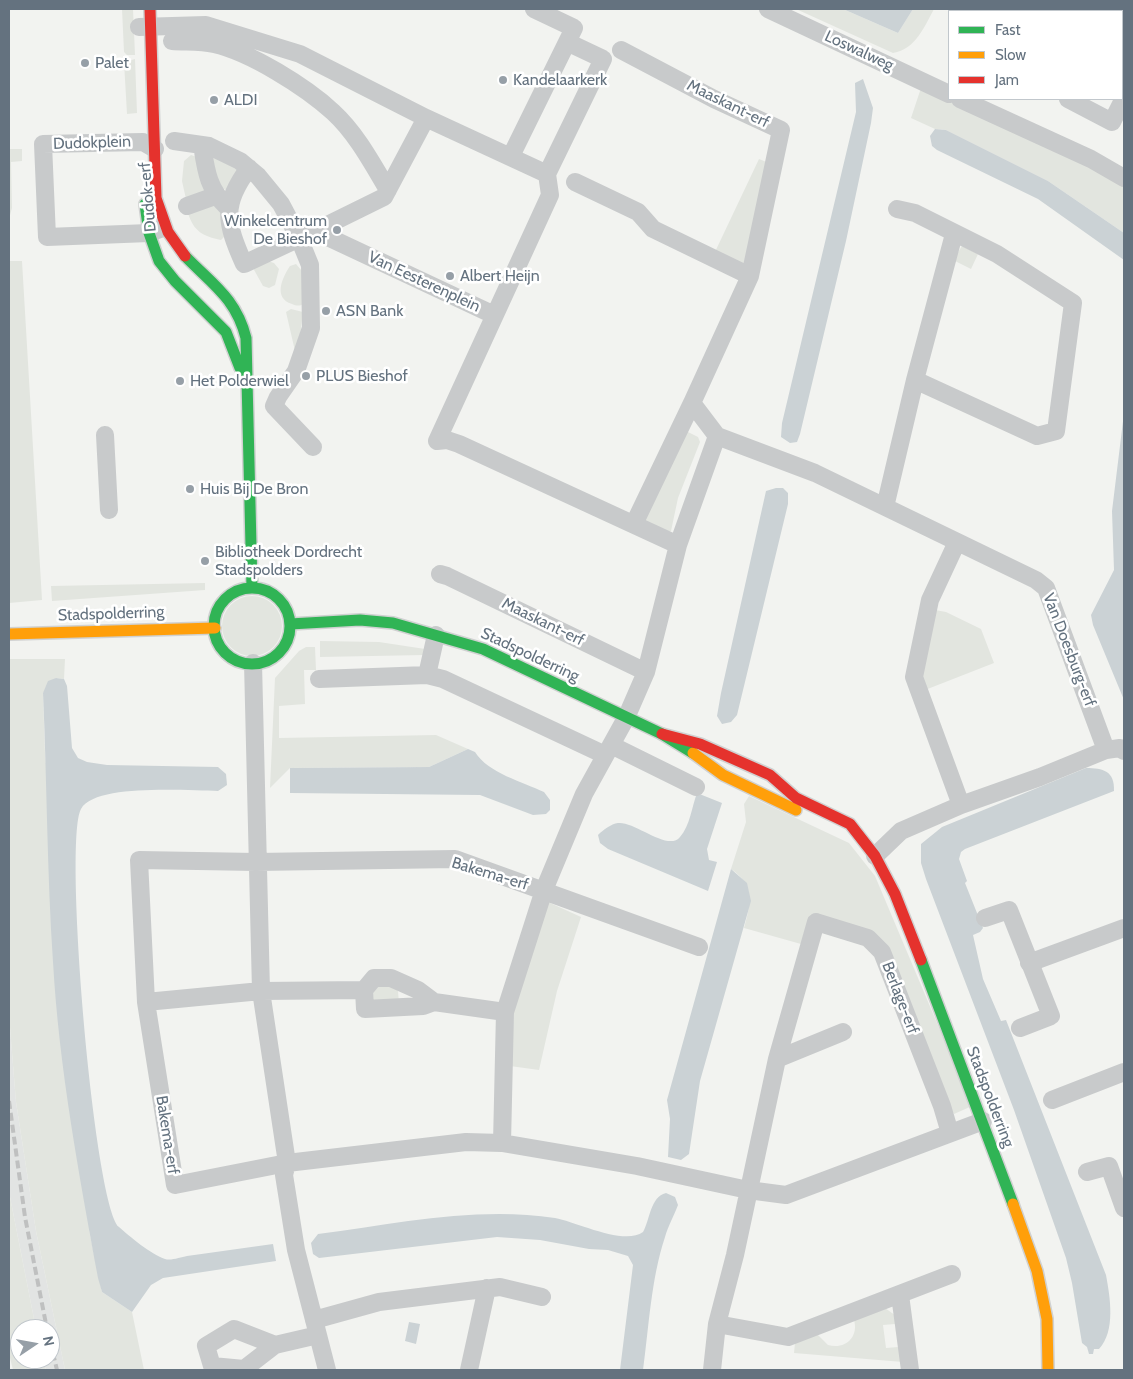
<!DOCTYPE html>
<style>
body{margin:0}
#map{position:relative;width:1133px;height:1379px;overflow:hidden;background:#f2f3f0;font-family:Cabin,sans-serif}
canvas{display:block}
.frame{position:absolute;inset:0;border:10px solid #64727f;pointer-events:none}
.legend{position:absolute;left:948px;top:10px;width:175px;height:90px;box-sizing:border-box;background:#fff;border:1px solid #c1c7cc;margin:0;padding:6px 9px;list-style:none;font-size:15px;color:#64727f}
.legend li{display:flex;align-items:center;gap:10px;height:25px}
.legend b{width:25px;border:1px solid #c1c7cc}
.north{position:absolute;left:10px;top:1319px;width:50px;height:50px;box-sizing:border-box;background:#fff;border:1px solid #c1c7cc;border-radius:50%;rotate:78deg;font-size:14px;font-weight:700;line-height:20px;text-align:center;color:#64727f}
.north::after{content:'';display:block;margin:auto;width:18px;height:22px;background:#969fa7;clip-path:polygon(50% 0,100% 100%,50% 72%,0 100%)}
</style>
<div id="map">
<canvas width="1133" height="1379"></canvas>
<div class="frame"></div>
<ul class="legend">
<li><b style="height:6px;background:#30b455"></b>Fast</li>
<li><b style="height:6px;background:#ff9f0a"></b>Slow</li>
<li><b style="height:6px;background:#e5322d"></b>Jam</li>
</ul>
<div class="north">N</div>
</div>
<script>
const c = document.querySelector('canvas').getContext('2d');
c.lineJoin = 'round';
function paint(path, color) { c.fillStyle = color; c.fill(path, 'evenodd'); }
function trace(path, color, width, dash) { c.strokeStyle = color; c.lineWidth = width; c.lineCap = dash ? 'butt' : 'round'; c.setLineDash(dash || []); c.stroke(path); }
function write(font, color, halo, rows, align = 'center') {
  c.font = font + ' Cabin,sans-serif'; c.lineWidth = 5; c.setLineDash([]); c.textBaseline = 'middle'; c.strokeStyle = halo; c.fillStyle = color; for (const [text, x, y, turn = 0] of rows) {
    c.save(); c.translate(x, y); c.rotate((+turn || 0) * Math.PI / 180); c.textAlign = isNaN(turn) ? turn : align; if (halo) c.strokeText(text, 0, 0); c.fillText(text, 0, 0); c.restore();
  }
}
const built = new Path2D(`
 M9 1015 16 1102 36 1231 65 1370H46L43 1359H50V1329H36L9 1192Z`);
const green = new Path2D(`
 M122 9H133L135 55H127L124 52Z
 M796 9H843L898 33 913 9H934C924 27 916 49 893 53Z
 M135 59 137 113 127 114 124 62Z
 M923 82 1124 185V233L1048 181 946 130 935 129 911 118Z
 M9 136 10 149H22V161L11 162 12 208 9 219Z
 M191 155 197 157 207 191 186 199 182 181 184 161Z
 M209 156 220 158 238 169 228 191 218 186Z
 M759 159 769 163 746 263H733L714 254Z
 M215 202 222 211 227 234 221 240C203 236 194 232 188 213Z
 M962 246 978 254 971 269 953 260Z
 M262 259 274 263 279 269 275 285 269 288 263 286 253 268Z
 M9 261H22L42 600 9 603Z
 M296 264 302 271 304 304C299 306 297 306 292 304 273 298 282 278 290 266Z
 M291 309 303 312 301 330 295 351 286 312Z
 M684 430 698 437 700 442 678 498 671 531 668 532 644 521Z
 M205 583V590L52 601 51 586Z
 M222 626a30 30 0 1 1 60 0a30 30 0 1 1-60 0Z
 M935 610 946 612 981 629 994 663 925 690 921 674Z
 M320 641 379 642 425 649 424 655 320 657Z
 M306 647H315L316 670H304L305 704 279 706V738L436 735 468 749 429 767 290 768 270 788 275 678 299 651Z
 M9 659H65L64 679 56 678 43 693 45 753 90 1235 102 1292 132 1312 144 1370H65L36 1231 16 1102 9 1015Z
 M749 796 849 843 875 876 972 1106 954 1114 949 1106 887 949 807 924 801 944 744 928C751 904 755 885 731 869L746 822 744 804Z
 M548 902 581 917 557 991 539 1070 510 1066 514 1009Z
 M388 981 398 991 399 1004 369 1005 368 992Z
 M9 1192 36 1329H20V1359H43L46 1370H13L9 1354Z
 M885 1308 899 1318 895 1324 883 1325 886 1348 898 1347 903 1352V1362L794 1353 795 1343 817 1334 828 1345C845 1350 859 1337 854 1320Z`);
const water = new Path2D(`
 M843 9H913L898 33Z
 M863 79 873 108 871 123 846 241 800 434 797 442 790 443 781 437 782 423 856 112 855 83Z
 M935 129 946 130 1048 181 1124 233V260L1038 199 937 150 932 146 930 136Z
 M1124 413V700L1093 625 1091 615 1114 570 1112 511Z
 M776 488H783L788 493V504L737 715 731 722 722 724 717 716 721 693 766 491Z
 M56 678 64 679 67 686 72 748 78 758 87 762 107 765 218 767 226 774 227 785 218 791C190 791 95 783 81 809 63 841 94 1204 119 1227 129 1236 152 1255 165 1259 171 1261 181 1257 187 1256 216 1252 244 1248 273 1244L276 1261 163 1278 151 1285 132 1312 102 1292 98 1278C79 1174 59 1068 53 962 47 873 47 783 43 693L48 681Z
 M468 749 475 752C488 773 523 782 544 792L550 800V810L546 814 533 815 480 795 290 793V768L429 767Z
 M1086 768C1103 768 1115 771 1114 791L965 849 961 852 959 859 967 881 965 883 983 928 980 932 973 935 983 979 1001 1021 1006 1020 1106 1275C1110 1297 1116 1331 1099 1349H1094L1093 1354H1089L1087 1347 1082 1343 1072 1283 1066 1258 1014 1110 926 879 921 863V844L942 827Z
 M697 793 722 803 707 849 709 860 717 862 708 891 608 849 600 843 598 835C603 830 611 824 618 823 635 821 668 852 680 837 690 826 692 806 697 793Z
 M731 869 747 883 751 901 700 1081 689 1154 681 1160 668 1157 670 1119 667 1100Z
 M666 1193 675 1197 678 1205C674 1216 668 1226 665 1237 651 1279 649 1327 643 1370H620L633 1265 628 1256 608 1250 589 1249 540 1240 497 1237 319 1258 313 1254 311 1243 318 1234C396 1224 476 1206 555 1218 577 1222 624 1246 643 1232 650 1220 650 1197 666 1193Z
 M409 1322 420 1324 416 1344 405 1341Z`);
const street = new Path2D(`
 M768 9 949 94
 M1081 11 1082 9
 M139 27 206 25 300 54 426 118 547 174
 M172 41C186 42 201 41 214 44 250 52 306 87 333 112 356 133 372 163 388 190
 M621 50 714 99 781 130 750 276 692 403 717 436 815 473 1036 580 1046 588 1106 750
 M960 99 1091 159 1124 178
 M1068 99 1112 122 1124 98
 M426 118 384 197 315 231 494 315
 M174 141 209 146 240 161 258 176 281 204 299 238 310 265 311 328 296 371 278 397 274 406 313 447
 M202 145C206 171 208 189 228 208
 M155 149 143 142 43 144 47 237 149 233 160 229
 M511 156 574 28 534 9
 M249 168C221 205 226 223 244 264L310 233
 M547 174 603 59 567 42
 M575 182 638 212 653 229 750 276
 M187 206 215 196
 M897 209 915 213 997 254 1073 303 1056 431 1037 436 915 380
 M105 435 109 510
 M437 441 550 195 547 174
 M437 441 447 440 459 444 678 545
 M885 507 915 380 954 234
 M634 524 692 403
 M957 542 930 600 914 677 961 805
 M440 574 447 576 646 672
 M253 663 261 991 287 1163 284 1175 296 1250 327 1370
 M427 675 436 635
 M319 679 427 675 443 679 605 755
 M611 745 696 787
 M875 856 901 831 961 805 1040 777 1106 750 1120 748 1124 751
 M985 918 1009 910 1051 1016 1020 1028
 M699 947 455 859 256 862 139 860 146 1002 175 1185 287 1163 466 1142 502 1143 637 1166 748 1190 786 1195 983 1121
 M1029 963 1124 928
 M364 990 365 1009 423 1006 434 1002
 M146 1002 261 991 364 990 374 978H391L418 990 434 1002 505 1012
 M777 1059 843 1032
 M1052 1100 1124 1072
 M502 1143 505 1012 544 890 584 794 626 718 646 672 678 545 717 436
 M1087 1172 1109 1166 1124 1208
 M900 1295 910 1370
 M314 1320 379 1302 500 1287 542 1297
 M717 1324 788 1337 952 1274
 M275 1345 234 1329 206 1346 212 1366 244 1369 275 1345 318 1335
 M469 1370 487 1288
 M712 1370 717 1324 735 1255 777 1059 816 922 868 938 882 952 942 1106 950 1133`);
const fast = new Path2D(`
 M145 204 149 233 159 261 175 281 226 332 240 368
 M185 256C212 284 236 298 246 338L252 588
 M214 626a38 38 0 1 1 76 0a38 38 0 1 1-76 0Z
 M290 624 360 620 393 623 483 649 662 734 693 753
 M921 960 1013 1204`);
const slow = new Path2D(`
 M9 634 215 628
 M693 753 723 775 796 810
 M1013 1204 1037 1271 1047 1319 1048 1370`);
const jam = new Path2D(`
 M150 9 156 198 168 232 185 256
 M662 734 700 744 770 775 796 798 850 824 875 856 895 894 921 960`);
const rail = new Path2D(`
 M9 1101 25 1217 47 1329
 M50 1341 57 1370`);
const markers = [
 [85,63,5,"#969fa7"],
 [503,80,5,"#969fa7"],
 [214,100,5,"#969fa7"],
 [337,230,5,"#969fa7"],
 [450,276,5,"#969fa7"],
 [326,311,5,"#969fa7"],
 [306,376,5,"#969fa7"],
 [180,381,5,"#969fa7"],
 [190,489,5,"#969fa7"],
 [205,561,5,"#969fa7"]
];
const streetNames = [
 ["Loswalweg",859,51,25],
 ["Maaskant-erf",728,104,26],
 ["Dudokplein",92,143,-2],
 ["Dudok-erf",148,197,-95],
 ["Van Eesterenplein",424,282,25],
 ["Stadspolderring",111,614,-2],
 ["Maaskant-erf",543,622,26],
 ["Van Doesburg-erf",1069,650,69],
 ["Stadspolderring",530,655,25],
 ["Bakema-erf",490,874,17],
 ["Berlage-erf",900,998,69],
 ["Stadspolderring",990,1097,69],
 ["Bakema-erf",167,1135,81]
];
const poiNames = [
 ["Palet",95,63],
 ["Kandelaarkerk",513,80],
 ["ALDI",224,100],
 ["Winkelcentrum",327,221,"right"],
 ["De Bieshof",327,239,"right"],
 ["Albert Heijn",460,276],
 ["ASN Bank",336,311],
 ["PLUS Bieshof",316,376],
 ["Het Polderwiel",190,381],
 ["Huis Bij De Bron",200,489],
 ["Bibliotheek Dordrecht",215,552],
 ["Stadspolders",215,570]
];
paint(built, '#e2e4e3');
paint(green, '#e2e5df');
paint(water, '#cbd2d5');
trace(fast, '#d0d1d1', 14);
trace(slow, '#d0d1d1', 14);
trace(jam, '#d0d1d1', 14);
trace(street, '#c8cacb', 18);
trace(fast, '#30b455', 11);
trace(slow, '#ff9f0a', 11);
trace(jam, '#e5322d', 11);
trace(rail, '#bfc0c0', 4, [8, 4]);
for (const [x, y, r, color] of markers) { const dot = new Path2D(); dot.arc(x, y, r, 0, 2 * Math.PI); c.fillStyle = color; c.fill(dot); trace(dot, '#fff', 2); }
write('16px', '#64727f', '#fff', streetNames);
write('16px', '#64727f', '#fff', poiNames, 'left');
</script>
